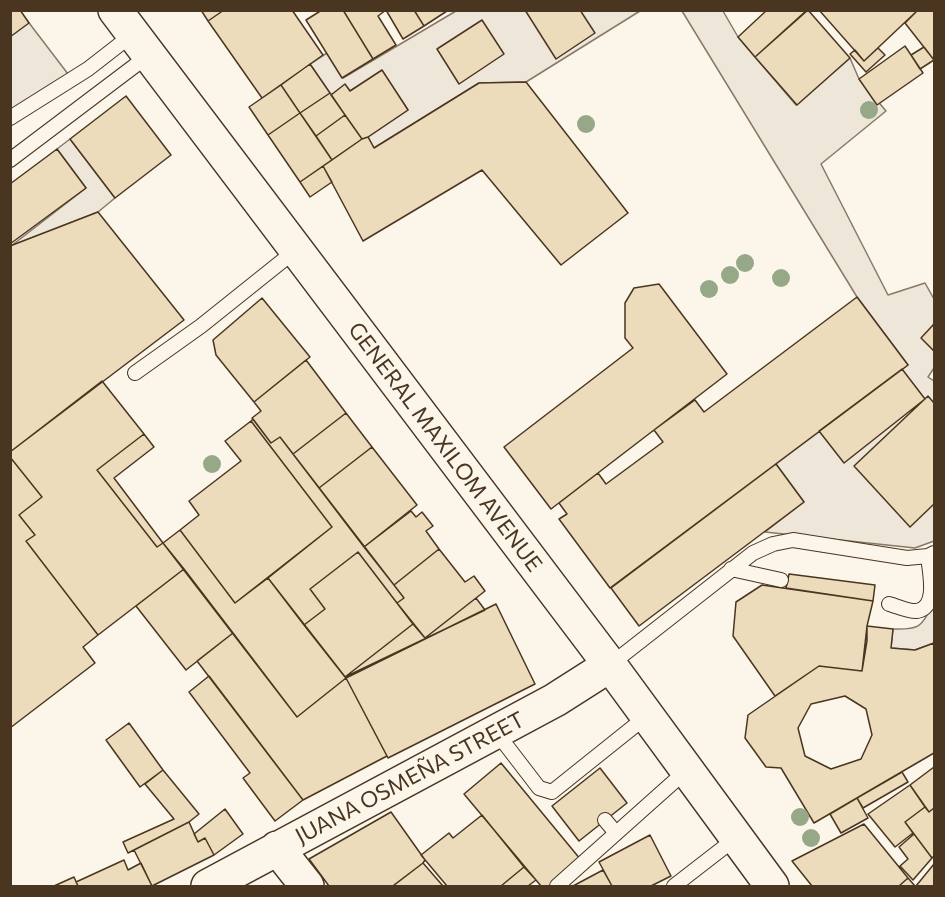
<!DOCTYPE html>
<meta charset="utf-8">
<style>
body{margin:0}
#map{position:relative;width:945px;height:897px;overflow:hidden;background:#fbf6e9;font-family:Commissioner,sans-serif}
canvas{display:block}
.frame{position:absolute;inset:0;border:12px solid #4a3520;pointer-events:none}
</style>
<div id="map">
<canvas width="945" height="897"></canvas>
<div class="frame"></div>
</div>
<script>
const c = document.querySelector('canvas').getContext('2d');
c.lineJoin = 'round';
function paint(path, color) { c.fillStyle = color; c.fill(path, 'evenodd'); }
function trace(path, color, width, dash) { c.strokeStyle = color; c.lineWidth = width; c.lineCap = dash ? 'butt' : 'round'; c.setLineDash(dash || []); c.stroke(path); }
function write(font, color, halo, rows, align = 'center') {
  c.font = font + ' Commissioner,sans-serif'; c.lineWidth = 4.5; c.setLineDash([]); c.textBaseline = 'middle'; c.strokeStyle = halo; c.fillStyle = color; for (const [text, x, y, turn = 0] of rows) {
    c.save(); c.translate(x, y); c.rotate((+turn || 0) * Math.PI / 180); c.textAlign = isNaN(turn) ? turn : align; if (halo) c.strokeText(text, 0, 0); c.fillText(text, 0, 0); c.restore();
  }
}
const green = new Path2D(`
 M11 11H20L68 74 11 110Z
 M456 11H640L526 82 479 83 374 148 368 137 408 110 382 71 350 91 345 85 331 95 310 64 327 53 343 78Z
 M682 11H723L738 37 796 105 850 58 859 79 886 111 821 164 888 295 925 283 934 299V324L922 338 934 351V368L928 377 934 381V541L915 548 765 532 804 502 776 464 908 365 857 297Z
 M70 139 115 198 98 212 11 246 86 188 57 149Z
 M934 602V643L915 650 891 648 893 629C922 630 921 626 934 602Z`);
const building = new Path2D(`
 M10 10H20L29 23 10 37Z
 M201 10H224L208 21Z
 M224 10H292L323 55 262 98 208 21Z
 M322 10H343L373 59 342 78 306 20Z
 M343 10H386L378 16 396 45 373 59Z
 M414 10H447V11L424 26Z
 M414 10 424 26 403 39 386 10Z
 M525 10H580L595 33 556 59Z
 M767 10H807L755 57 738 37Z
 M808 10 850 58 797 105 755 57Z
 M819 10H918L864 61Z
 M918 10H934V60L905 23Z
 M482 20 504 54 459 84 437 49Z
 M905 46 923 73 877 105 859 79Z
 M924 47 934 60 920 69 911 55Z
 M878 48 885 55 866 72 850 54 855 50 864 61Z
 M310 64 330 93 300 113 281 85Z
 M382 70 408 110 368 137 362 139 331 95 345 84 350 91Z
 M526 82 628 213 561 265 482 170 363 241 323 166 362 139 368 137 374 148 479 83Z
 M281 85 300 113 268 135 249 107Z
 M330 93 345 115 316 136 300 113Z
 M126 96 171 155 115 198 70 139Z
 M300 113 332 160 300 182 268 135Z
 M345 115 362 139 332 160 316 136Z
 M57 149 86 188 10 244V184Z
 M323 166 332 182 310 197 300 182Z
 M98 212 184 320 10 452V246Z
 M659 284 727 374 551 509 504 447 633 348 625 338V303L634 288Z
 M857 297 908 365 610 588 559 519 567 514 559 503 598 473 606 484 663 442 654 430 695 400 704 412Z
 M262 298 310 357 254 402 216 355 213 340Z
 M934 324V351L921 338Z
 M306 360 346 413 293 454 280 437 271 443 252 418 261 411 254 402Z
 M902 369 925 399 844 463 819 431Z
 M102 381 144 434 97 470 157 547 163 543 184 569 98 635 26 541 35 535 19 515 42 497 10 457V452Z
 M928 396 934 403V504L910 527 854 466Z
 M346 413 372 447 319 488 293 454Z
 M253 419 271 443 280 437 404 598 397 603 358 552 310 589 325 609 304 625 268 578 332 527 251 421Z
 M251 421 332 527 235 603 180 530 199 515 189 501 241 461 225 441Z
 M144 434 154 447 114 478 163 543 157 547 97 470Z
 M372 447 417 505 364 547 319 488Z
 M10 457 42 497 19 515 35 535 26 541 98 635 83 647 95 663 10 728Z
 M776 464 804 502 639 626 611 588Z
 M411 511 416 517 422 512 433 526 426 531 439 549 394 585 364 547Z
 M180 530 235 603 268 578 346 678 297 717 163 543Z
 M439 549 465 582 474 576 485 591 425 638 397 603 404 598 394 585Z
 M358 552 413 624 345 677 304 625 325 609 310 589Z
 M184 569 233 633 186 670 136 606Z
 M789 574 875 585 873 601 786 588Z
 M762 585 873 601 867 626V641L862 671 819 666 775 696 733 636 736 602Z
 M476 598 485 610 345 677 413 624 425 638Z
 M496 604 535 684 388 758 346 678Z
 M867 626 893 629 891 648 915 650 934 643V753L814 823 781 768 766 767 745 738 748 715 819 666 862 671Z
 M233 633 297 717 346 678 387 756 303 800 197 661Z
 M209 676 303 800 275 821 243 778 250 773 189 692Z
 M845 696 866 709 872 735 861 759 831 769 805 756 798 728 811 704Z
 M129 723 163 770 140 787 106 740Z
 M501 763 581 860 549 886H541L464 794Z
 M934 767V808L929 812 910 785Z
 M600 768 627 803 579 841 552 806Z
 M163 770 199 814 189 822 128 853 123 842 174 819 145 784Z
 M902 772 908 782 863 808 857 798Z
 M910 785 925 807 905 822 913 833 895 847 868 814Z
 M857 798 868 818 841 833 830 814Z
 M925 807 929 812 934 808V856L932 858 905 822Z
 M225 809 243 834 214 855 205 838 198 842 194 834Z
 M391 812 425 860 423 863 393 886H329L309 859Z
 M482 815 524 867 501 886H447L421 855 449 833 453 838Z
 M189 822 198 842 205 838 214 855 152 886 134 850Z
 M864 824 908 878 899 886H812L792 861Z
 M914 834 932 858 913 880 900 866 908 859 899 847Z
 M650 835 671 876 651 886H612L599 862Z
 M124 860 128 870 141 863 152 886H78L76 882Z
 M423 863 443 886H395L394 885Z
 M934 864V886H916Z
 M524 867 536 880 528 886H501Z
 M603 870 612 886H573Z
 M74 877 78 886H54Z
 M908 878 915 886H899Z`);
const service = new Path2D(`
 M10 118 88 69 133 34
 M10 160 149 55
 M135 373 201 326 296 250
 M731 569 781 580
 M889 604C897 606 909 612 917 611 939 607 929 570 928 556
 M610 665 753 553 773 544 793 540 907 558 928 556 934 553
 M496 732 539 788 552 792 647 716
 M605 820 616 833
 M557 886 687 770
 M674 886 736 838`);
const tertiary = new Path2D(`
 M277 848 307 886
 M208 886 555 700 610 665`);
const secondary = new Path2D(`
 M115 10 610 665 772 886`);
const trees = [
 [869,110],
 [586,124],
 [745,263],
 [730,275],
 [781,278],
 [709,289],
 [212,464],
 [800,817],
 [811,838]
];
const streetNames = [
 ["GENERAL MAXILOM AVENUE",445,447,53],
 ["JUANA OSMEÑA STREET",410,778,-28]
];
paint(green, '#ede6d9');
trace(green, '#887966', 1.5);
paint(building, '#ecdcbc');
trace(building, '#4a3520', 1.5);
trace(service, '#4a3520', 16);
trace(tertiary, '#4a3520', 36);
trace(secondary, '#4a3520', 36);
trace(service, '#fbf6e9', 14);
trace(tertiary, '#fbf6e9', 33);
trace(secondary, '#fbf6e9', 33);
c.fillStyle = '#96a887';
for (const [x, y] of trees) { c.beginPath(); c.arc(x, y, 9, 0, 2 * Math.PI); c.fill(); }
write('22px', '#4a3520', '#fbf6e9', streetNames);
</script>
